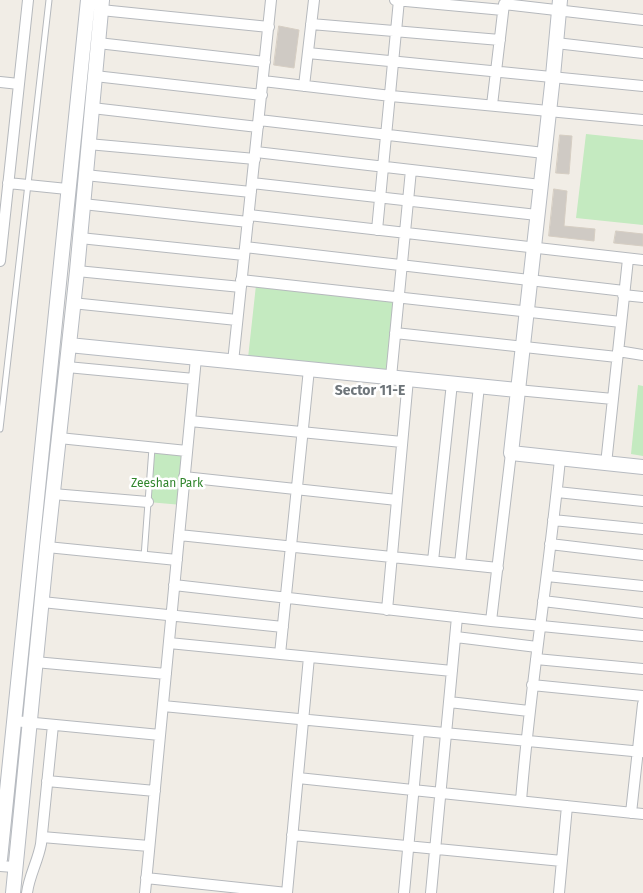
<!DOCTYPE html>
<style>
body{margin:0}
canvas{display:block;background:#f1ede6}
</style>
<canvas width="643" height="893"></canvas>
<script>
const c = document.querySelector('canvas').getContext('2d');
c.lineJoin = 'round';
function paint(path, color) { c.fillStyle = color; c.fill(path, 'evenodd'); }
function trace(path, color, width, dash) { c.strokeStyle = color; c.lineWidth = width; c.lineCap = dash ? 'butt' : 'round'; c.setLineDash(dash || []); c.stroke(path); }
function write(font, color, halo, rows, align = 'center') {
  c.font = font + ' "Fira Sans",sans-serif'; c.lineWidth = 5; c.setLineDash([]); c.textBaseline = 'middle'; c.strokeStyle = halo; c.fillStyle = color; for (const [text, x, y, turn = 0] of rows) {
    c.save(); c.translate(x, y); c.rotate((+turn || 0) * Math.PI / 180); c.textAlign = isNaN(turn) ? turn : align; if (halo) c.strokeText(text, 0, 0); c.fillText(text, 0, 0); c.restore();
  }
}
const green = new Path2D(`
 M586 134 643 140V225L576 218Z
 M256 285 393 302 386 372 248 358Z
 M638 385 643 386V456L631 454Z
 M152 448 187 451 182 505 148 502Z`);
const building = new Path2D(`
 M279 26 299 30 294 68 274 65Z
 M560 135 572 136 569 174 556 173Z
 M554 189 567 191 564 226 595 229 594 241 549 236Z
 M616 231 643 234V246L614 243Z`);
const lane = new Path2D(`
 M0 429 49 0
 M144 557 152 448`);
const street = new Path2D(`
 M395 0 503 10
 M504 4 643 20
 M101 10 269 27
 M311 24 500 40
 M98 43 265 62
 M556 43 643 53
 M308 53 643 86
 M95 76 262 95
 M263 81 391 96 643 120
 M0 82 19 84 0 261
 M19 84 28 0
 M304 86 314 0
 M492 105 504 4
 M92 108 258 127
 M259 120 544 153
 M88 144 255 159
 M256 152 541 185
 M85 175 251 192
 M8 183 67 189
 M252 183 537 215
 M83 204 248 222
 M249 215 643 260
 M377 230 399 0
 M80 238 244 255
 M245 247 624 291
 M77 271 241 287
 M241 280 621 322
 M623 295 643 297
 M72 303 237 320
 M395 333 617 357
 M618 351 643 355
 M233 362 271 0
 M67 367 194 379
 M391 377 411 170
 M517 390 613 399
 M190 421 402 442
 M59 438 187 451
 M606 464 628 259
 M184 477 397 500
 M557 492 643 501
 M53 494 148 502
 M553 520 643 529
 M179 535 498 568
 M550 544 643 555
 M47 547 177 560
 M433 561 452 383
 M460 564 479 386
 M547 576 643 586
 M174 585 491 621 643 636
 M543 601 643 613
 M42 602 283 627
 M387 610 408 379
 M491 621 511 453
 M456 637 537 647
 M169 643 452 671
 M280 654 309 369
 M536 659 643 669
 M35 662 166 674
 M532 685 643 696
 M449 702 529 711
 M163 706 643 752
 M14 721 160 735
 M298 778 643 814
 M47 781 155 791
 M521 801C530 686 549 573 560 459
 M631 813 643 704
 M292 835 562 861
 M42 837 149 846
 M0 866 14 867
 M146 878 287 893
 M27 893C29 876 38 861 41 844L53 725
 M145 893 196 358
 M287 893 309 657
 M404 893 419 731
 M431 893 457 617
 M559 893 567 806`);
const secondary = new Path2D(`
 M560 0 553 76 511 453 643 467
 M69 345 517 390
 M0 859 88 0
 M13 893 47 547 77 271 102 0`);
const parkNames = [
 ["Zeeshan Park",167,484]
];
const neighbourhoodNames = [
 ["Sector 11-E",370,391]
];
paint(green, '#c4eac0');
paint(building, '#cfcac4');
trace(building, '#d6cec3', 1);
trace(lane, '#b6b9bd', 7);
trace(street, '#b6b9bd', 12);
trace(secondary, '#b7bbc1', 16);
trace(lane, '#fff', 5);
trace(street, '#fff', 10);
trace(secondary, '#fff', 14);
write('12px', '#31862d', '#fff', parkNames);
write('bold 14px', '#6e757a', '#fff', neighbourhoodNames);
</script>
